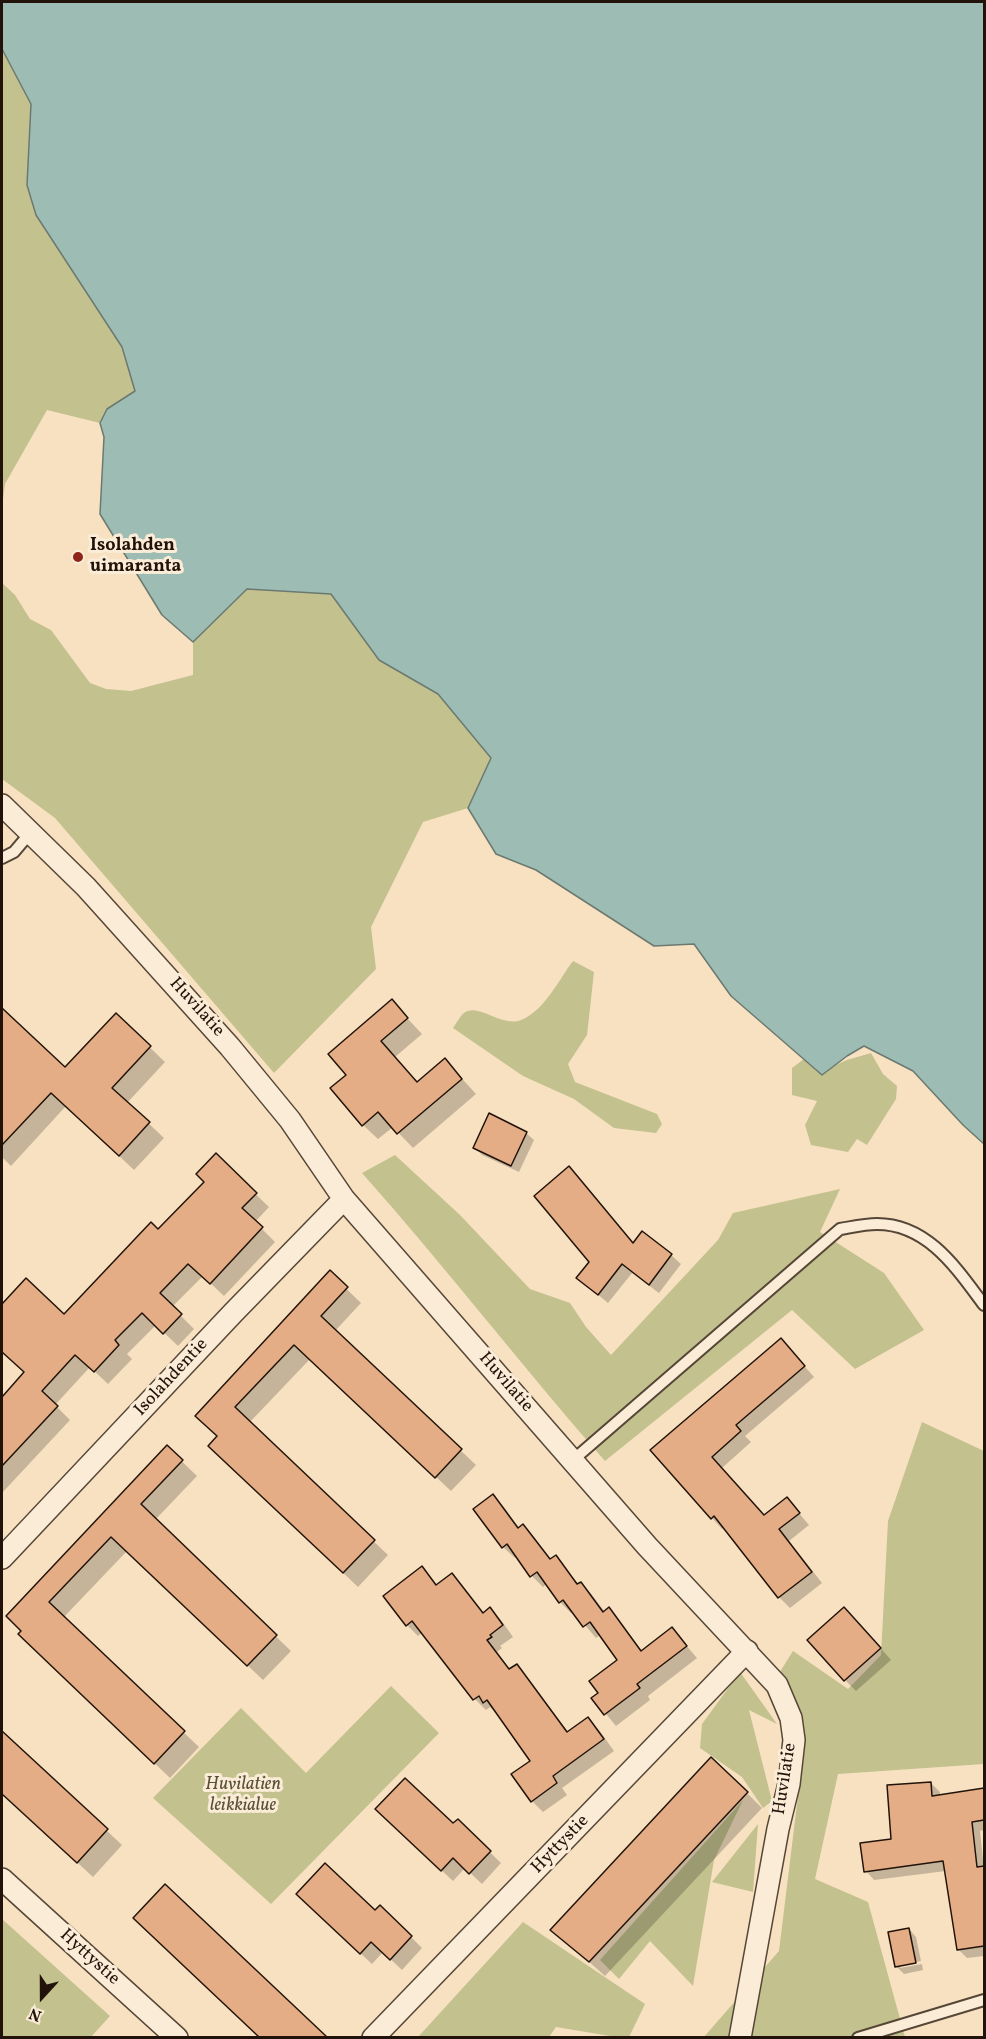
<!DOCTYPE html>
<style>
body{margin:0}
#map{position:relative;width:986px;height:2039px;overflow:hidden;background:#f7e1c1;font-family:Vollkorn,serif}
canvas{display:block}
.frame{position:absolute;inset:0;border:3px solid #211309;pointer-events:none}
.north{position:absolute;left:12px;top:1967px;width:60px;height:60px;-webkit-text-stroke:4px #faecd7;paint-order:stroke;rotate:201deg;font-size:16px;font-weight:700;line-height:24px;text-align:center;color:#211309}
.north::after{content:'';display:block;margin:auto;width:21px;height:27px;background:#211309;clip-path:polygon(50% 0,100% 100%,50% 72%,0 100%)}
</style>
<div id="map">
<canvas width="986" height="2039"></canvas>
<div class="frame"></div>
<div class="north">N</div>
</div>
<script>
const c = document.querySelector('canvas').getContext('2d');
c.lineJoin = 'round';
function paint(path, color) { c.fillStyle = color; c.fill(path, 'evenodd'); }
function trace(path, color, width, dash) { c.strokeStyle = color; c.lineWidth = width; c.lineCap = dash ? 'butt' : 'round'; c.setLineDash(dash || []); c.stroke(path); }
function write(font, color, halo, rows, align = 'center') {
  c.font = font + ' Vollkorn,serif'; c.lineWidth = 6; c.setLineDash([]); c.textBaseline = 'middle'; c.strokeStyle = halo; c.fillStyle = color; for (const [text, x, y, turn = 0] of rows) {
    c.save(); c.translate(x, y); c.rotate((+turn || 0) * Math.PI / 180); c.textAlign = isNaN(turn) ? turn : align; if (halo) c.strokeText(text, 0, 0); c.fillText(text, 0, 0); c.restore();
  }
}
const green = new Path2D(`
 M2 49 31 104 27 185 36 215 122 347 136 391 107 409 100 423 47 410 5 484 2 507Z
 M2 583 15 595 30 619 51 630 90 683 106 689 131 691 193 675V642L247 589 331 594 379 660 438 694 491 758 468 808 423 822 371 927 376 969 274 1073 55 818 2 779Z
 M573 961 594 972 587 1035 568 1064 575 1082 657 1114 662 1124 656 1133 614 1128 574 1099 523 1076 453 1028C456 1024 460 1016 464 1013 478 1002 502 1028 521 1020 545 1010 558 981 573 961Z
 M871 1053 883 1074 897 1086 896 1099 867 1145 857 1139 848 1152 811 1145 805 1125 817 1101 792 1095V1068L804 1059 819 1072 847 1060Z
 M395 1155 460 1215 530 1289 570 1303 586 1327 611 1355 718 1240 733 1213 840 1189 820 1232 884 1273 924 1330 855 1369 792 1310 605 1461C522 1367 446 1267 362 1173Z
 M922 1422 984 1451V1764L838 1774 815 1879 868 1902 905 2037 703 2038 779 1951 805 1739 778 1675 793 1651 848 1689 881 1655 888 1521Z
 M740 1672 777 1724 749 1710 772 1801 763 1808 742 1777 700 1748 702 1724Z
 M391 1686 439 1733 271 1904 153 1798 241 1708 306 1773Z
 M743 1800 714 1860 693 1986 650 1941 619 1979 600 1960Z
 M758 1824 753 1892 712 1882Z
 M2 1919 110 2016 91 2037H2Z
 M523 1922 645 2004 629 2037H616L556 2027 549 2037H418Z`);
const water = new Path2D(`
 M2 2H984V1144L963 1125 913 1071 864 1046 847 1056 822 1075 731 996 694 944 654 946 536 870 496 854 468 808 491 758 438 694 379 660 331 594 247 589 193 642 162 615 100 514 104 437 100 423 107 409 135 391 122 347 36 215 27 185 31 104 2 49Z`);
const shadow = new Path2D(`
 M391 1001 422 1034 395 1057 418 1083 445 1060 476 1094 413 1148 393 1127 378 1139 363 1125 348 1075Z
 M2 1010 65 1069 116 1015 165 1062 127 1103 164 1138 134 1170 66 1106 11 1166 2 1157Z
 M526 1133 534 1140 519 1172 482 1155 474 1147Z
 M216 1156 269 1207 255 1222 275 1242 224 1296 203 1276 172 1307 194 1329 178 1346 156 1325 127 1354 132 1359 108 1384 90 1367 55 1405 70 1420 2 1493V1399L26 1373 2 1351V1307L26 1280 64 1316 158 1231 206 1182Z
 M579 1178 634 1244 671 1255 681 1264 659 1293 632 1273 608 1303 578 1278 591 1262Z
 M330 1273 361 1303 335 1331 476 1465 451 1491 310 1359 249 1423 388 1555 358 1587 225 1460 218 1437 197 1416Z
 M791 1351 814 1377 745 1436 751 1442 722 1468 764 1516 787 1499 809 1525 789 1541 822 1583 790 1608 779 1597 724 1527 722 1529 712 1518 652 1450Z
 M167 1447 197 1476 155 1520 291 1651 263 1680 127 1551 63 1618 199 1747 170 1778 20 1634Z
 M493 1496 504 1507 519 1528 523 1526 534 1537 551 1560 556 1557 579 1585 581 1583 592 1595 605 1612 609 1609 620 1621 642 1651 672 1629 697 1658 648 1696 650 1700 616 1726 593 1698 600 1693 619 1660 601 1634 596 1638 573 1611 571 1613 560 1602 547 1584 543 1587 532 1576 517 1556 515 1558 503 1547 475 1509Z
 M421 1568 438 1586 452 1575 484 1614 490 1609 501 1620 513 1637 500 1646 502 1648 497 1652 510 1670 516 1666 527 1677 569 1733 588 1719 599 1730 614 1751 562 1788 567 1795 543 1812 532 1801V1761L497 1712 496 1713 490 1707 486 1710 475 1699 423 1632 418 1636 407 1625Z
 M856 1620 891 1660 856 1691 845 1680Z
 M2 1733 122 1845 93 1877 2 1793Z
 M931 1783 940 1792V1796L984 1790V1830L980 1831 984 1869V1956L967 1958 958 1949 946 1871 874 1880 866 1871 892 1840Z
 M747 1793 762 1808 605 1976 552 1929Z
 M388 1820 453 1825 458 1821 501 1863 482 1884 465 1868 453 1881Z
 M165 1886 324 2038H260L150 1932Z
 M309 1905 375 1912 411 1937 422 1948 402 1970 383 1952 372 1964Z
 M909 1929 916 1937 921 1961 900 1965V1968L922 1964 923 1970 904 1974 896 1966Z`);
const building = new Path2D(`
 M392 999 408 1018 381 1041 417 1082 445 1058 462 1079 397 1134 378 1112 362 1126 330 1088 346 1075 328 1054Z
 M2 1008 65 1067 116 1013 151 1046 112 1088 150 1122 119 1156 51 1093 2 1145Z
 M489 1113 527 1132 511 1166 473 1148Z
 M216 1153 257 1193 242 1208 263 1227 210 1284 188 1264 160 1293 182 1314 163 1334 142 1313 115 1340 119 1345 94 1372 75 1355 42 1391 58 1406 2 1466V1397L24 1372 2 1352V1304L26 1278 64 1314 151 1222 158 1229 204 1182 196 1174Z
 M569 1166 633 1243 642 1231 672 1254 649 1285 622 1264 598 1295 576 1278 589 1262 534 1196Z
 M330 1270 348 1287 321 1316 462 1449 435 1478 294 1345 235 1407 375 1540 343 1573 208 1446 217 1436 195 1416Z
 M781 1338 805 1366 736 1425 741 1431 712 1457 764 1515 787 1497 800 1513 779 1529 812 1572 778 1598 714 1516 711 1519 650 1450Z
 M167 1445 183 1460 141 1504 277 1635 247 1666 111 1537 49 1602 185 1731 154 1764 18 1634 21 1631 6 1616Z
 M493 1494 518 1528 523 1524 550 1559 556 1555 577 1584 581 1582 603 1612 609 1607 641 1651 672 1627 687 1646 637 1684 640 1688 604 1715 591 1698 598 1693 589 1681 617 1660 590 1622 583 1627 563 1600 559 1603 537 1572 530 1577 507 1544 502 1548 473 1509Z
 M422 1566 436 1585 452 1573 483 1613 490 1607 503 1625 490 1635 492 1637 487 1640 509 1669 517 1664 567 1732 588 1717 604 1739 553 1776 557 1783 531 1802 511 1774 530 1761 487 1700 483 1703 479 1696 473 1700 412 1621 406 1626 383 1596Z
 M844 1607 881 1648 844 1681 807 1640Z
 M2 1731 108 1829 77 1863 2 1794Z
 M711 1757 748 1792 589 1962 550 1930Z
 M405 1778 453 1823 458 1819 491 1851 469 1874 453 1858 441 1871 375 1809Z
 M931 1782 932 1796 984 1788V1820L972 1822 977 1867 984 1866V1946L957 1950 943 1861 864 1872 860 1843 891 1839 887 1785Z
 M325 1863 375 1910 380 1905 412 1936 390 1960 371 1942 360 1954 296 1894Z
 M165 1884 327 2037H259L133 1918Z
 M909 1928 916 1963 895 1967 888 1932Z`);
const lane = new Path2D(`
 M2 858 14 852 31 832
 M573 1460 840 1229C852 1227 865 1224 877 1224 928 1224 957 1269 984 1305
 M858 2038 984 2000`);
const street = new Path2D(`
 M2 805 86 887 230 1047 290 1120 344 1199 647 1546 777 1685 791 1718 794 1740 789 1784 778 1829 740 2038
 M2 1558 233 1313 344 1199
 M2 1879 177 2038
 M373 2038 747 1651`);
const markers = [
 [78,557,6,"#8f2418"]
];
const poiNames = [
 ["Isolahden",90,547],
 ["uimaranta",90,568]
];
const streetNames = [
 ["Huvilatie",196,1008,48],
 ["Isolahdentie",172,1378,-47],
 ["Huvilatie",505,1383,49],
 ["Huvilatie",786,1779,-81],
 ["Hyttystie",561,1845,-46],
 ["Hyttystie",89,1958,42]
];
const parkNames = [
 ["Huvilatien",243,1786],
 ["leikkialue",243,1807]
];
paint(green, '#c3c18e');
paint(water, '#9dbdb4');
trace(water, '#6b7970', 1.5);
paint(shadow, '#0003');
paint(building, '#e4ad85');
trace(building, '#211309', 1.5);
trace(lane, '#564637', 14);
trace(street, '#564637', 24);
trace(lane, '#faecd7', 10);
trace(street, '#faecd7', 21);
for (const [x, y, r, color] of markers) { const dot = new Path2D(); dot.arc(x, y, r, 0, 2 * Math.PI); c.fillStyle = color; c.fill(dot); trace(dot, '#faecd7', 2); }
write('bold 18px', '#211309', '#faecd7', poiNames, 'left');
write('18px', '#211309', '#faecd7', streetNames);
write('italic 18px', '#5a5038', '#faecd7', parkNames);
</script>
